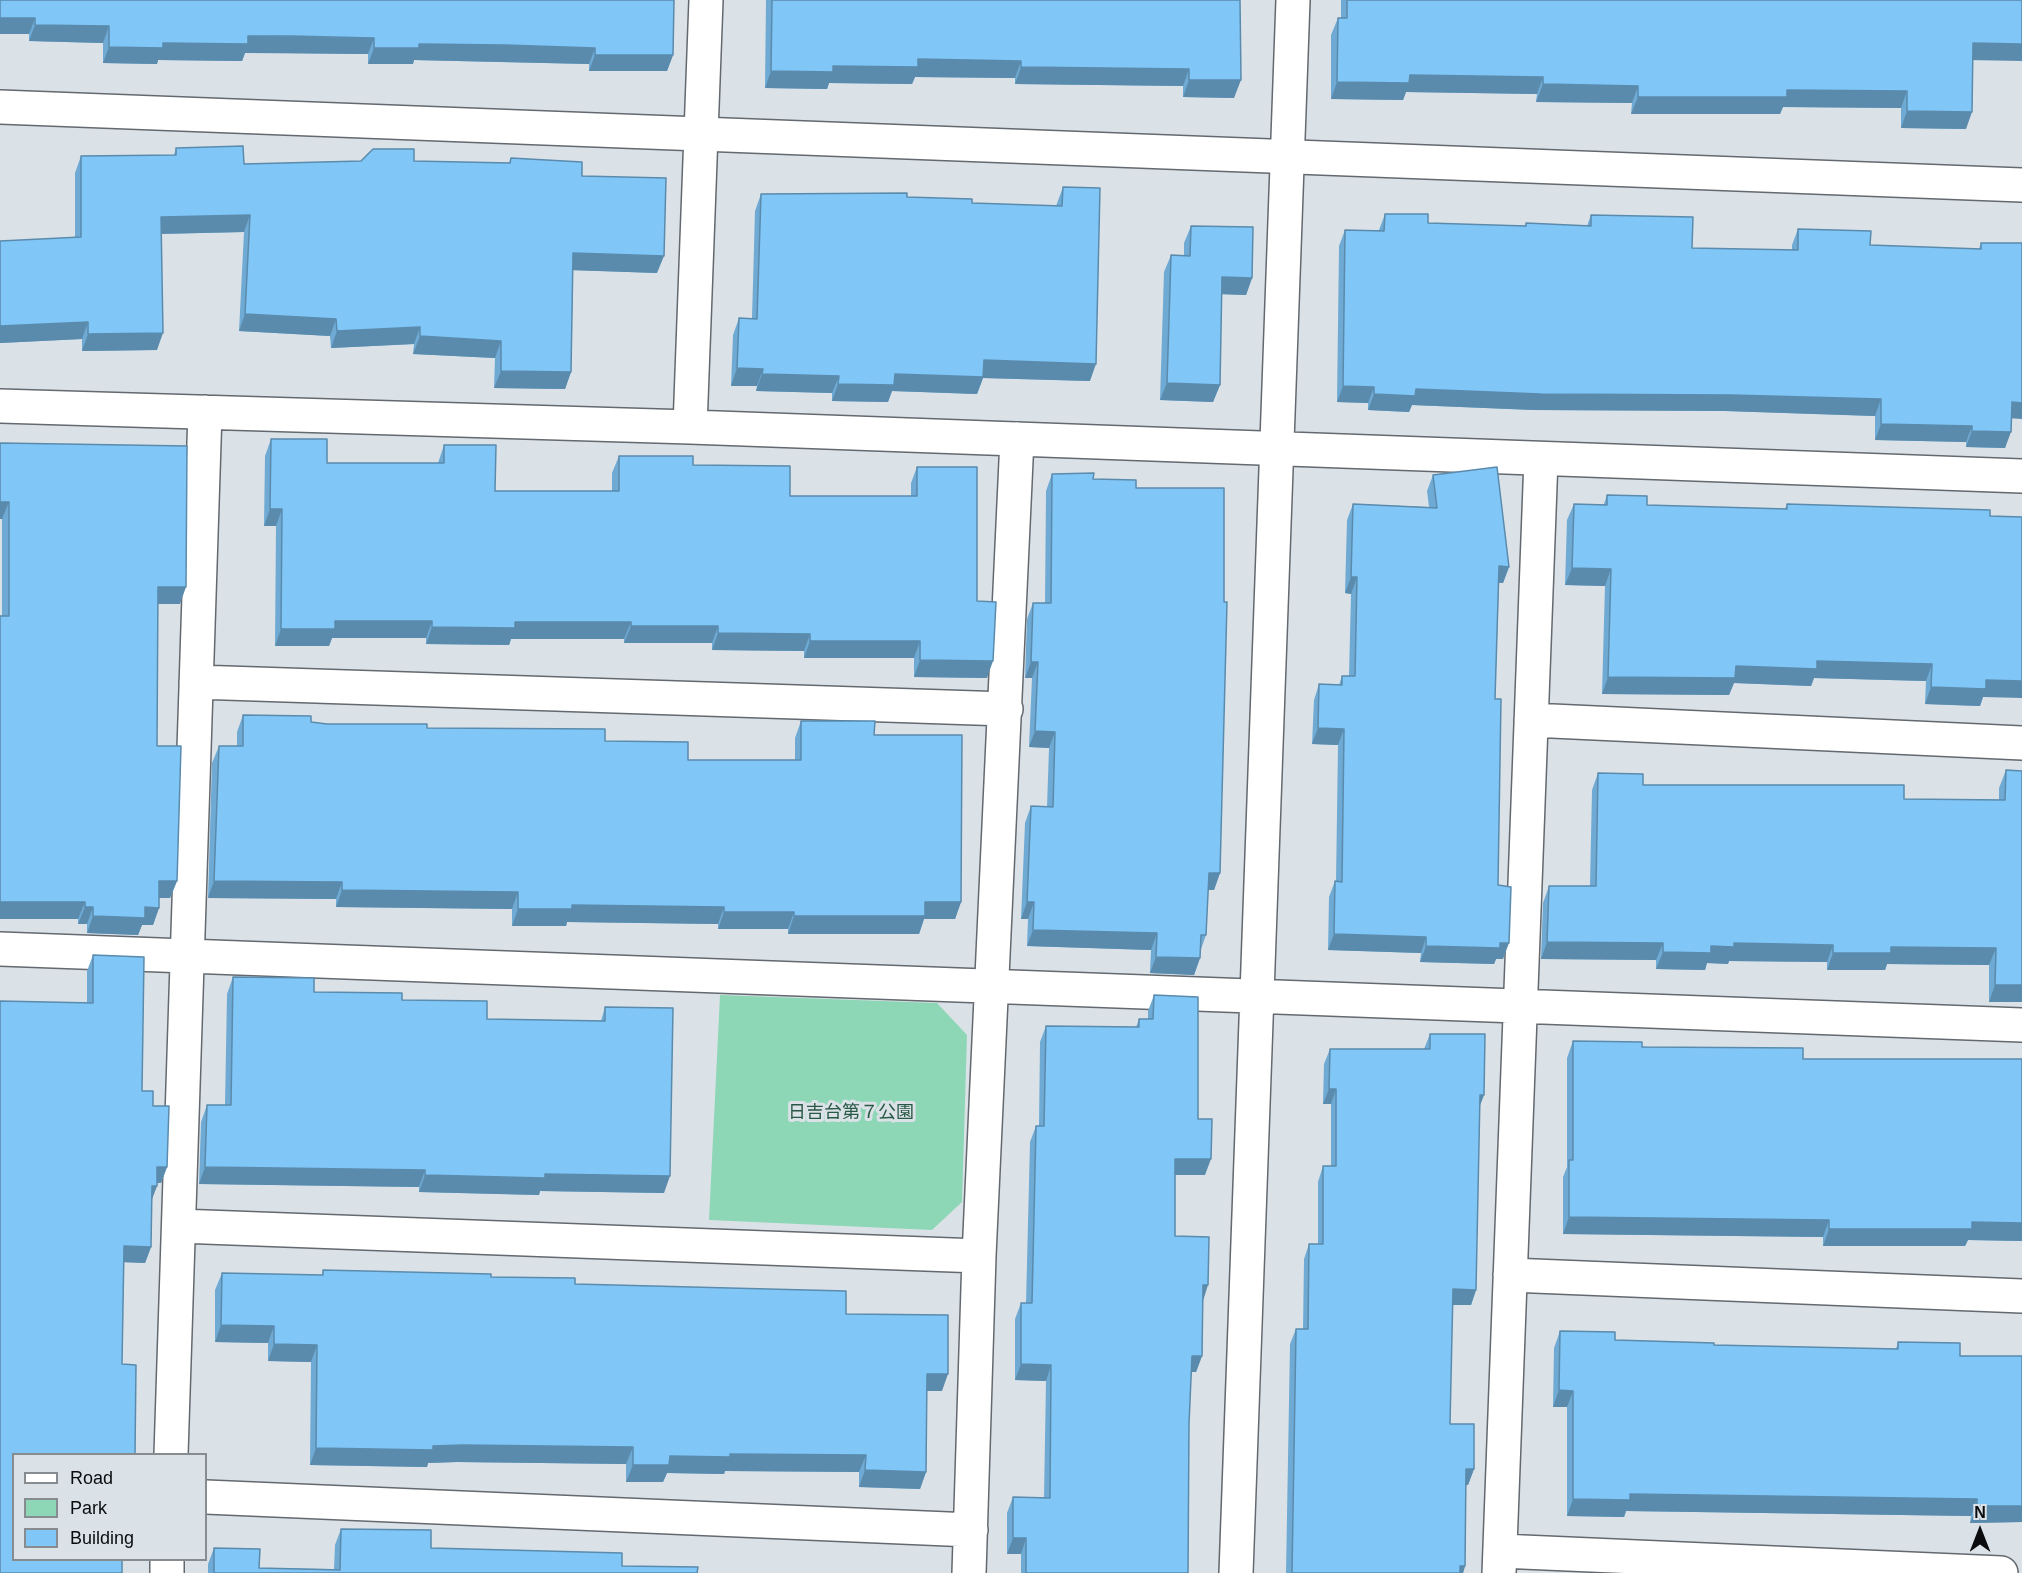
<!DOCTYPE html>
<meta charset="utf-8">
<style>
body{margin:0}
#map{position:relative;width:2022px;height:1573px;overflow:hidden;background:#dbe2e7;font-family:Arial,sans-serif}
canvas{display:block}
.legend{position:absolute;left:12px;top:1453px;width:195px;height:108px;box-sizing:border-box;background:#dbe2e7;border:2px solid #878c90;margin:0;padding:8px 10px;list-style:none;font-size:18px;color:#0a0c0e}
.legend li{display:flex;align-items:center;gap:12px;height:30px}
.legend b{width:30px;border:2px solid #878c90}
.north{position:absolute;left:1950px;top:1501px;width:60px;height:60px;-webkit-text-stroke:4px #dbe2e7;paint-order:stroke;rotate:0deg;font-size:16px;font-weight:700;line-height:24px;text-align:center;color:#0a0c0e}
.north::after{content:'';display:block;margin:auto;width:21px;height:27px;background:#0a0c0e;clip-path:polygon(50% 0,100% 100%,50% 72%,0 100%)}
</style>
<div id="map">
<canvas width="2022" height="1573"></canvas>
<ul class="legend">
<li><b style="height:8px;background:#fff"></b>Road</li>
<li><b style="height:16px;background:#8ed7b6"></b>Park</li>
<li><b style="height:16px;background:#80c6f7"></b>Building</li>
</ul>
<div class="north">N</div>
</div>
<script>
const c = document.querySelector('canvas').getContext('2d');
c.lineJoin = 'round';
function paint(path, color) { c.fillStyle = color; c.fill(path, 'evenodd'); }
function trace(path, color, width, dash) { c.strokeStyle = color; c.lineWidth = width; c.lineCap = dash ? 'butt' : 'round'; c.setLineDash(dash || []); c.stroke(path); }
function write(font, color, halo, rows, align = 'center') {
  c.font = font + ' Arial,"Noto Sans JP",sans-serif'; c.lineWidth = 6; c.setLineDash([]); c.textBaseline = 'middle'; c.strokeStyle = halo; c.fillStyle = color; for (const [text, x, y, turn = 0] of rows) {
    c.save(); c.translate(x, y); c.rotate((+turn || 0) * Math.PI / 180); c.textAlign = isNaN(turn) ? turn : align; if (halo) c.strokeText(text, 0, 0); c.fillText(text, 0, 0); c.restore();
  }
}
const green = new Path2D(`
 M720 995 937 1003 967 1035 962 1202 932 1230 709 1220Z`);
const minor = new Path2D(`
 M0 406 690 427 2022 476
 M690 427 706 0
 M196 682 1006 709
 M1531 720 2022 743
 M0 949 2022 1025
 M179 1226 979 1256
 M1510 1275 2022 1296
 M171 1454 205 412
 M206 1497 971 1530
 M1500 1551 2001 1573
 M167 1573V1560
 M969 1573 979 1256 1017 439
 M1236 1573 1293 0
 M1499 1573 1541 459`);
const tertiary = new Path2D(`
 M0 107 2022 185`);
const wall = new Path2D(`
 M0 0 673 55 667 71H589V64L499 62 414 60 413 64H368V54L285 53H245L242 61 158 60 157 64 103 63V43L29 41V34H0Z
 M766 0H1240L1234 98 1183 97V86L1015 84V78L915 77 912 84 829 83 827 89 765 88Z
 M1341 0H2022L1973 60 1966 129 1901 128V108L1783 107 1780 114H1631L1632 103 1536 102 1537 94 1406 92 1403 100 1331 99V35L1338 18H1341Z
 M176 148 244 164 414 161 509 163 511 158 582 176 657 273 573 270 571 372 565 389 494 388 495 358 413 354 414 344 331 348 330 336 239 331 244 232 161 234 157 350 82 351V339L0 343V241L75 238V173L81 156 174 155Z
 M1063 187 1090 381 983 378 977 394 892 391 888 402 832 401V393L756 391 757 386H731L733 335 739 318H752L755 211 761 194 907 197 972 203 1056 206Z
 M1385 214 1428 223 1525 226 1526 223 1587 226 1591 215 1692 248 1792 250V245L1798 229 1870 245 1979 249 1981 243 2012 419 2005 448 1966 447V442L1875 440V416L1725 411 1534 410 1412 405 1409 412 1368 410V403L1337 402 1339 246 1345 230H1379Z
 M1191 226 1252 278 1246 295 1221 294 1220 385 1213 402 1160 400 1164 272 1171 255 1184 256V243Z
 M271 439 327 463H438L444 445 495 491H612V473L619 456 693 465 790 496H911V483L917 467 977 601 987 678 914 677V658H804V651L712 650V643H624V639H511L509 645 426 644V638H332L329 646H275L276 526H264L265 456Z
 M0 443 180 604H158L157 746 177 881 170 898H159V908L153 925H142L138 935 87 933V924H78V919H0L2 616V519H0Z
 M1052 474 1093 479 1136 488 1220 873 1214 890H1208L1206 935 1200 952V958L1194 975 1150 973 1151 950 1027 946 1028 919H1021L1025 823 1031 806 1047 807 1049 748 1029 747 1032 678H1025L1027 619 1033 603H1045L1046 491Z
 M1433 475 1509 567 1503 583H1499L1495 699 1498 885 1503 959H1496L1494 964 1420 962 1421 953 1328 950 1329 897 1335 881H1336L1338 745 1312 744 1314 700 1319 684 1339 685 1342 676H1349L1351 594 1345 593 1347 520 1353 504 1429 507 1427 491Z
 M1607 495 1647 505 1785 509 1787 504 1983 697 1980 706 1925 704 1926 681 1814 678 1811 686 1734 683 1729 695 1602 694 1605 586 1565 585 1567 520 1574 504H1604Z
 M243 715 327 724 427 728 605 741 688 760H795V738L801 721 874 735 961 902 955 919H924L919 934H788V929H718V924L567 922 566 926H512V909L336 907V899L208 898 212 763 219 746H237V732Z
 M2006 770 2022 771V1002H1989V965L1887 964 1885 970H1827V962L1729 961 1728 964 1707 963 1705 970 1656 969V960L1541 959 1543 903 1549 886H1590L1592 790 1598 773 1643 785 1904 799 1999 800V788Z
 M93 955 142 1091 153 1106 167 1167 161 1183H157V1186L151 1200V1247L145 1263 124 1262 14 1455 87 1003V971Z
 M233 977 314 992 402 1000 487 1019 601 1021 605 1007 664 1193 540 1191 539 1195 419 1192V1187L199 1184 201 1122 207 1105H225L227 994Z
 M1154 995 1198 1119 1205 1175H1175V1236L1203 1301 1202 1356 1196 1372H1191L1189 1424 1188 1573H1021V1554H1007V1513L1013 1497 1044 1498 1046 1381 1015 1380V1319L1021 1303H1026L1030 1142 1036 1126H1039L1040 1042 1046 1026 1136 1027 1139 1019H1148V1011Z
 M1430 1034 1484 1095 1479 1108 1476 1290 1471 1305H1452L1450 1424 1474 1469 1468 1485H1466L1465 1566 1463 1573H1286L1290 1344 1296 1329H1303L1304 1259 1309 1244H1318V1182L1323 1166H1331V1104H1323L1324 1064 1330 1049H1424Z
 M1573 1041 1803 1059H2022V1241L1968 1240 1965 1246H1823V1237L1563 1234V1177L1567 1167V1058Z
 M323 1270 491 1277 575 1284 846 1314 942 1391H927L926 1472 920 1489 859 1487V1472L725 1471 724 1474 667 1473 663 1482H626V1464L457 1462 428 1463 427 1467 310 1465 311 1362 268 1361V1343L215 1342V1290L222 1273 322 1275Z
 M1560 1331 1615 1340 1714 1345 1896 1349 1898 1342 1960 1356 2022 1522 1970 1523 1971 1516 1626 1511 1624 1517 1567 1516V1407H1553L1554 1348Z
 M341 1529 431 1548 697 1573H208V1564L214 1548 259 1568 334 1569 335 1545Z`);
const shadedWall = new Path2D(`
 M0 18H35L29 34H0Z
 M35 25 109 26 103 43 29 41Z
 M248 36 374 38 368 54 245 53 242 61 158 60 157 64 103 63 109 47Z
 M1973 43 2022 44V61L1967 60Z
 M419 44 505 45 595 48 589 64 414 60 413 64H368L374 48Z
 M595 55H673L667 71H589Z
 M918 59 1021 61 1015 78 915 77 912 84 829 83 827 89 765 88 771 71Z
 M1021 67 1189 69 1183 86 1015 84Z
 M1410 75 1543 77 1537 94 1406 92 1403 100 1331 99 1337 82Z
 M1189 80H1241L1234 98 1183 97Z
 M1543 84 1638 86 1632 103 1536 102Z
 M1787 90 1907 91 1901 108 1783 107 1780 114H1631L1638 97Z
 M1907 111 1972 112 1966 129 1901 128Z
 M250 215 244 232 155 234 161 217Z
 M573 253 664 256 657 273 567 270Z
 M1222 277 1252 278 1246 295 1216 294Z
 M245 314 336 319 330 336 239 331Z
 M88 322 82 339 0 343V326Z
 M420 327 414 344 331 348 337 331Z
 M163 333 157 350 82 351 88 334Z
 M420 336 501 341 495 358 413 354Z
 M984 360 1096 364 1090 381 983 378 977 394 892 391 888 402 832 401 838 384 895 374Z
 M737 368 763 369 757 386H731Z
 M501 371 571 372 565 389 494 388Z
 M762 374 839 376 832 393 756 391Z
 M1167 383 1220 385 1213 402 1160 400Z
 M1343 386 1374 387 1368 403 1337 402Z
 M1416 389 1731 395 1881 399 1875 416 1725 411 1534 410 1412 405 1409 412 1368 410 1374 394Z
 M2012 402 2022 403V419L2006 418Z
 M1881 424 1972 426 1966 442 1875 440Z
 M1972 431 2011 432 2005 448 1966 447Z
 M0 502H9L2 519H0Z
 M270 509H282L276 526H264Z
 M1499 566 1509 567 1503 583 1493 582Z
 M1572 568 1611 569 1605 586 1565 585Z
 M1351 577H1357L1351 594 1345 593Z
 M158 587H186L180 604H152Z
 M335 621H432L426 638H332L329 646H275L281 629Z
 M515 622H631L624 639H511L509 645 426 644 432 627Z
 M631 626H718L712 643H624Z
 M718 633 810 634 804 651 712 650Z
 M810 641H920L914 658H804Z
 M920 660 993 661 987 678 914 677Z
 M1817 661 1932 664 1926 681 1814 678 1811 686 1734 683 1729 695 1602 694 1608 677 1736 666Z
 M1031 662H1038L1032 678H1025Z
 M1986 680 2022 681V698L1983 697 1980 706 1925 704 1931 687Z
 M1318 728 1344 729 1338 745 1312 744Z
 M1035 731 1055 732 1049 748 1029 747Z
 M1209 873H1220L1214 890H1203Z
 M159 881H177L170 898H153Z
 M214 881 342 882 336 899 208 898Z
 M342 890 518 892 512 909 336 907Z
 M0 902H85L78 919H0Z
 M925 902H961L955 919H924L919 934H788L794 916Z
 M1027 902H1034L1028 919H1021Z
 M572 905 724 907 718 924 567 922 566 926H512L518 909Z
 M85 907H93L87 924H78Z
 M145 907 159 908 153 925H142L138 935 87 933 93 916Z
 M724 912H794L788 929H718Z
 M1033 930 1157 933 1151 950 1027 946Z
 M1334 934 1426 937 1421 953 1328 950Z
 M1547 942 1663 943 1656 960 1541 959Z
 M1500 943H1509L1503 959H1496L1494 964 1420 962 1426 946Z
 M1734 943 1833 945 1827 962 1729 961 1728 964 1707 963 1705 970 1656 969 1663 952Z
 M1891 947 1996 948 1989 965 1887 964 1885 970H1827L1833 953Z
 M1156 957 1200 958 1194 975 1150 973Z
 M1995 985H2022V1002H1989Z
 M1329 1089H1336L1331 1104H1323Z
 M1480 1095H1484L1478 1110Z
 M1175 1159H1211L1205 1175H1169Z
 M157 1167H167L161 1183H151Z
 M205 1167 425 1170 419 1187 199 1184Z
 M545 1174 670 1176 664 1193 540 1191 539 1195 419 1192 425 1175Z
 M152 1186H157L151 1202Z
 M1569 1217 1829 1220 1823 1237 1563 1234Z
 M1972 1222 2022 1223V1241L1968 1240 1965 1246H1823L1829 1229Z
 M124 1246 151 1247 145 1263 118 1262Z
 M1203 1285H1208L1203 1301Z
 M1453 1289 1476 1290 1471 1305H1447Z
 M221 1325 274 1326 268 1343 215 1342Z
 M274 1344 317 1345 311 1362 268 1361Z
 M1192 1356H1202L1196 1372H1186Z
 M1021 1364 1051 1365 1046 1381 1015 1380Z
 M927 1374H948L942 1391H921Z
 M1559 1390 1573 1391 1567 1407H1553Z
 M463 1445 633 1447 626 1464 457 1462 428 1463 427 1467 310 1465 316 1448Z
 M730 1454 866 1455 859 1472 725 1471 724 1474 667 1473 663 1482H626L633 1465 670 1456Z
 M1466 1469H1474L1468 1485H1461Z
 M865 1470 926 1472 920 1489 859 1487Z
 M1630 1494 1977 1499 1971 1516 1626 1511 1624 1517 1567 1516 1573 1499Z
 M1977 1506H2022V1522L1970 1523Z
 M1013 1538H1026L1021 1554H1007Z
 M1460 1566H1465L1463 1573H1457Z`);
const building = new Path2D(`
 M0 0H674L673 55H595V48L505 45 419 44V48H374V38L291 36H248V44L163 43V48L109 47V26L35 25V18H0Z
 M772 0H1240L1241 80H1189V69L1021 67V61L918 59V67L833 66V72L771 71Z
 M1347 0H2022V44L1973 43 1972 112 1907 111V91L1787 90V97H1638V86L1543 84V77L1410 75 1409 83 1337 82 1338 18H1347Z
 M243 146 244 164 361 161 373 149H414V161L510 163 511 158 582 162V176L666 178 664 256 573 253 571 372 501 371V341L420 336V327L337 331 336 319 245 314 250 215 161 217 163 333 88 334V322L0 326V241L81 237V156L176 155V148Z
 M1063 187 1100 188 1096 364 984 360 983 377 895 374 894 385 838 384 839 376 762 374 763 369 737 368 739 318 757 319 761 194 907 193V197L972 199V203L1062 206Z
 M1385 214H1428V223L1526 226V223L1591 226V215L1693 217 1692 248 1798 250V229L1871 231 1870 245 1981 249V243H2022V403L2012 402 2011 432 1972 431V426L1881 424V399L1731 395 1540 394 1416 389 1415 396 1374 394V387L1343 386 1345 230 1384 231Z
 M1191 226 1253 227 1252 278 1222 277 1220 385 1167 383 1171 255 1190 256Z
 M271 439H327V463H444V445H496L495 491H619V456H693V465L790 466V496H917V467H977V601L996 602 993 661 920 660V641H810V634L718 633V626H631V622H515V628L432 627V621H335V629H281L282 509H270Z
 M0 443 187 446 186 587H158L157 746H181L177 881H159V908L145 907V918L93 916V907H85V902H0V616H9V502H0Z
 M1497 467 1509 567 1499 566 1495 699H1501L1498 885 1511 887 1509 943H1500V948L1426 946V937L1334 934 1335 881 1342 882 1344 729 1318 728 1319 684 1342 685V676H1355L1357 577H1351L1353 504 1437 508 1433 475Z
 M1094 473 1093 479 1136 480V488H1224V602H1227L1220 873H1209L1206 935H1201L1200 958 1156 957 1157 933 1033 930 1034 902H1027L1031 806 1053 807 1055 732 1035 731 1038 662H1031L1033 603H1051L1052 474Z
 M1607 495 1647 496V505L1787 509V504L1990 510V516L2022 517V681L1986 680V689L1931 687 1932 664 1817 661V669L1736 666 1735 678 1608 677 1611 569 1572 568 1574 504 1607 505Z
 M243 715 311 716V722L327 724H427V728L605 729V741L688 742V760H801V721H875L874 735H962L961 902H925V916H794V912H724V907L572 905V909H518V892L342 890V882L214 881 219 746H243Z
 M2006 770 2022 771V985H1995L1996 948 1891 947V953H1833V945L1734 943V947L1711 946V953L1663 952V943L1547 942 1549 886H1596L1598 773 1643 774V785H1904V799L2005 800Z
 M93 955 144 957 142 1091H153V1106H169L167 1167H157V1186H152L151 1247 124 1246 122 1364 136 1365 135 1455H14V1560H122V1573H0V1001L93 1003Z
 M233 977 314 978V992L402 993V1000L487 1001V1019L605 1021V1007L673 1008 670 1176 545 1174V1178L425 1175V1170L205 1167 207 1105H231Z
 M1154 995 1198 997V1119H1212L1211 1159H1175V1236L1209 1237 1208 1285H1203L1202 1356H1192L1189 1424 1188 1573H1026V1538H1013V1497L1050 1498 1051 1365 1021 1364V1303H1032L1036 1126H1044L1046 1026 1139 1027V1019H1153Z
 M1430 1034H1485L1484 1095H1480L1476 1290 1453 1289 1450 1424H1474V1469H1466L1465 1566H1460V1573H1292L1296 1329H1308L1309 1244H1323V1166H1336V1089H1329L1330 1049H1430Z
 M1573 1041 1642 1042V1047L1803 1048V1059H2022V1223L1972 1222V1229H1829V1220L1569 1217V1160H1573Z
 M323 1270 491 1274V1277L575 1278V1284L846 1291V1314L948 1315V1374H927L926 1472 865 1470 866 1455 730 1454V1457L670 1456 669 1465H633V1447L463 1445 433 1446V1450L316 1448 317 1345 274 1344V1326L221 1325 222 1273 323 1275Z
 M1560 1331 1615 1332V1340L1714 1343V1345L1898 1349V1342L1960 1343V1356H2022V1506H1977V1499L1630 1494V1500L1573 1499V1391L1559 1390Z
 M341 1529 431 1530V1548L622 1553V1566L698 1567 697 1573H214V1548L260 1549 259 1568 340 1570Z`);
const parkNames = [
 ["日吉台第７公園",851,1113]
];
paint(green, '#8ed7b6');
trace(minor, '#63696e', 36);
trace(tertiary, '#63696e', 36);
trace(minor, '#fff', 33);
trace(tertiary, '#fff', 33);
paint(wall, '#6eaad4');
paint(shadedWall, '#5a8bad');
paint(building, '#80c6f7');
trace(building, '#5a8bad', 1.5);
write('18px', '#295945', '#dbe2e7', parkNames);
</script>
